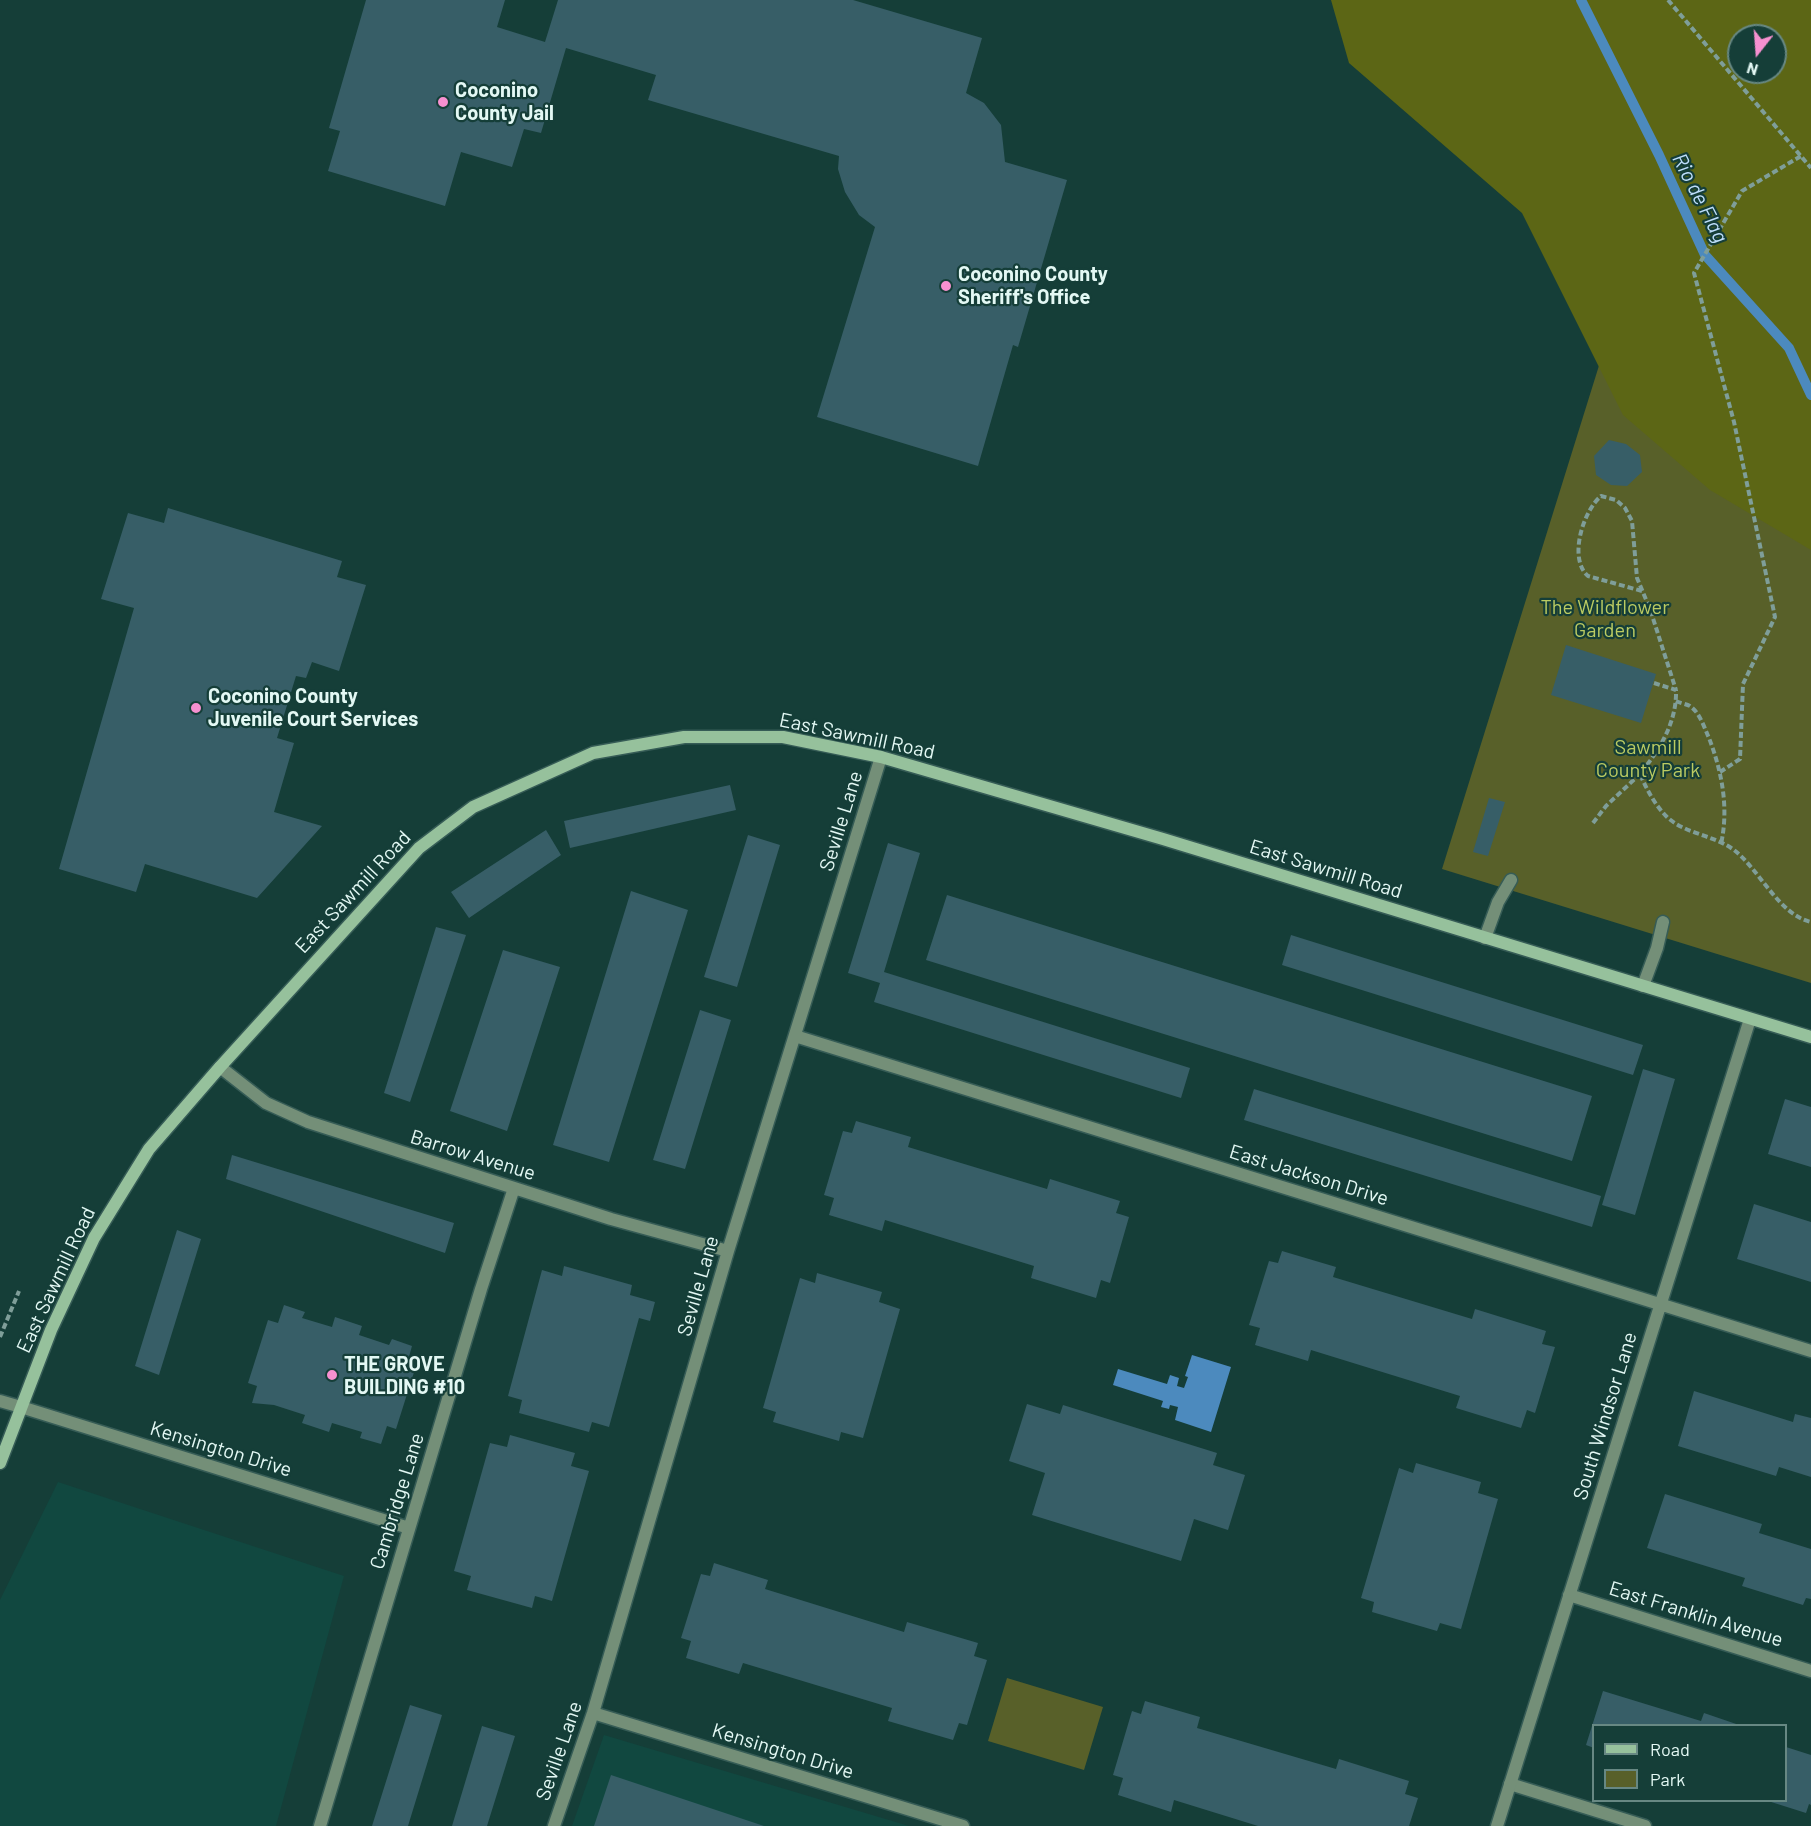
<!DOCTYPE html>
<style>
body{margin:0}
#map{position:relative;width:1811px;height:1826px;overflow:hidden;background:#153e38;font-family:Barlow,sans-serif}
canvas{display:block}
.legend{position:absolute;left:1592px;top:1724px;width:195px;height:78px;box-sizing:border-box;background:#153e38;border:2px solid #678883;margin:0;padding:8px 10px;list-style:none;font-size:18px;color:#e3f8f4}
.legend li{display:flex;align-items:center;gap:12px;height:30px}
.legend b{width:30px;border:2px solid #678883}
.north{position:absolute;left:1727px;top:24px;width:60px;height:60px;box-sizing:border-box;background:#153e38;border:2px solid #678883;border-radius:50%;rotate:197deg;font-size:16px;font-weight:700;line-height:24px;text-align:center;color:#e3f8f4}
.north::after{content:'';display:block;margin:auto;width:21px;height:27px;background:#f690d0;clip-path:polygon(50% 0,100% 100%,50% 72%,0 100%)}
</style>
<div id="map">
<canvas width="1811" height="1826"></canvas>
<ul class="legend">
<li><b style="height:8px;background:#96c19c"></b>Road</li>
<li><b style="height:16px;background:#586029"></b>Park</li>
</ul>
<div class="north">N</div>
</div>
<script>
const c = document.querySelector('canvas').getContext('2d');
c.lineJoin = 'round';
function paint(path, color) { c.fillStyle = color; c.fill(path, 'evenodd'); }
function trace(path, color, width, dash) { c.strokeStyle = color; c.lineWidth = width; c.lineCap = dash ? 'butt' : 'round'; c.setLineDash(dash || []); c.stroke(path); }
function write(font, color, halo, rows, align = 'center') {
  c.font = font + ' Barlow,sans-serif'; c.lineWidth = 4.5; c.setLineDash([]); c.textBaseline = 'middle'; c.strokeStyle = halo; c.fillStyle = color; for (const [text, x, y, turn = 0] of rows) {
    c.save(); c.translate(x, y); c.rotate((+turn || 0) * Math.PI / 180); c.textAlign = isNaN(turn) ? turn : align; if (halo) c.strokeText(text, 0, 0); c.fillText(text, 0, 0); c.restore();
  }
}
const built = new Path2D(`
 M58 1482 344 1576 276 1826H0V1600Z
 M604 1735 909 1826H572Z`);
const green = new Path2D(`
 M1713 0 1739 36V72H1775L1811 88V983L1442 869Z
 M1007 1678 1103 1707 1084 1770 988 1741Z`);
const forest = new Path2D(`
 M1331 0H1811V550L1710 490 1623 415 1522 213 1349 63ZM1739 36H1775V72H1739Z`);
const water = new Path2D(`
 M1192 1355 1231 1367 1211 1432 1175 1420 1178 1407 1170 1405 1169 1409 1161 1407 1163 1401 1113 1385 1118 1369 1167 1384 1170 1375 1179 1378 1177 1386 1184 1388 1188 1377 1185 1376Z`);
const stream = new Path2D(`
 M1581 0 1659 155 1705 255 1789 348 1811 395`);
const building = new Path2D(`
 M366 0H505L497 27 545 42 558 0H853L982 38 966 93 984 103 1001 125 1005 162 1067 180 1018 347 1013 345 978 466 817 417 875 227 859 215 845 192 838 169 839 156 648 100 656 75 566 48 541 133 524 129 512 167 461 152 445 206 328 171 340 131 329 128Z
 M1609 440 1626 444 1640 455 1642 472 1627 486 1611 485 1596 475 1594 456Z
 M168 508 342 561 337 577 366 585 339 671 312 662 306 678 296 676 277 738 294 743 274 812 322 826 257 898 145 864 136 892 59 869 134 608 101 599 128 513 164 523Z
 M1566 645 1656 674 1641 723 1551 695Z
 M730 785 736 810 570 848 564 821Z
 M1489 798 1505 802 1488 856 1473 852Z
 M546 830 561 855 469 918 451 892Z
 M748 835 780 845 737 987 704 977Z
 M888 843 920 853 884 972 1190 1068 1181 1098 874 1002 880 983 848 973Z
 M631 891 688 910 609 1162 553 1145Z
 M947 895 1592 1096 1572 1161 926 960Z
 M436 927 466 935 410 1102 384 1093Z
 M1291 935 1643 1045 1633 1075 1282 965Z
 M503 950 560 967 507 1131 450 1111Z
 M700 1010 731 1020 685 1169 653 1160Z
 M1643 1069 1675 1079 1635 1215 1602 1205Z
 M1254 1089 1601 1196 1592 1227 1244 1120Z
 M1785 1099 1811 1107V1167L1768 1154Z
 M856 1121 911 1137 908 1147 1047 1189 1050 1179 1120 1201 1116 1213 1129 1217 1110 1283 1101 1280 1096 1298 1031 1278 1034 1266 885 1220 882 1231 829 1215 834 1198 824 1195 843 1131 852 1133Z
 M232 1155 454 1223 445 1253 226 1179Z
 M1754 1204 1811 1222V1282L1737 1259Z
 M177 1230 201 1239 159 1375 135 1366Z
 M1282 1251 1336 1267 1333 1277 1472 1319 1475 1309 1546 1331 1542 1344 1555 1347 1535 1413 1527 1410 1521 1428 1456 1408 1460 1396 1311 1350 1308 1361 1255 1345 1260 1328 1249 1325 1269 1261 1278 1263Z
 M564 1266 632 1285 630 1295 655 1302 650 1321 639 1318 609 1427 592 1422 589 1432 519 1413 522 1400 508 1396 542 1270 562 1276Z
 M817 1273 882 1292 879 1302 900 1309 863 1438 841 1432 839 1441 773 1422 776 1412 763 1408 800 1278 815 1283Z
 M284 1305 305 1312 302 1318 332 1327 335 1317 362 1326 359 1335 389 1345 392 1339 412 1346 407 1364 416 1366 396 1429 387 1426 381 1444 360 1438 362 1432 332 1423 329 1432 302 1423 305 1415 274 1405 252 1403 257 1386 248 1383 268 1320 278 1323Z
 M1694 1391 1793 1422 1795 1414 1811 1418V1477L1779 1467 1776 1476 1678 1446Z
 M1027 1404 1060 1414 1063 1405 1217 1453 1213 1465 1245 1475 1228 1530 1194 1519 1181 1561 1032 1515 1045 1473 1009 1461Z
 M510 1435 575 1453 571 1466 589 1471 552 1601 535 1596 532 1608 467 1590 471 1576 454 1571 490 1443 507 1447Z
 M1416 1463 1481 1482 1478 1493 1498 1499 1461 1629 1440 1623 1437 1631 1372 1612 1374 1602 1361 1598 1399 1468 1413 1473Z
 M1665 1494 1762 1524 1759 1533 1811 1549V1599L1806 1598 1803 1605 1742 1586 1745 1578 1647 1548Z
 M714 1563 768 1580 765 1589 904 1632 907 1622 978 1643 974 1656 987 1660 967 1725 959 1723 953 1740 888 1721 892 1708 743 1663 739 1674 686 1658 691 1641 681 1638 701 1574 710 1576Z
 M1603 1691 1701 1721 1704 1713 1742 1726H1594V1748L1586 1745Z
 M1145 1701 1200 1717 1197 1728 1336 1769 1339 1759 1409 1781 1405 1794 1418 1798 1409 1826H1258L1174 1800 1171 1812 1118 1795 1123 1778 1113 1775 1132 1711 1141 1714Z
 M410 1705 442 1715 408 1826H372Z
 M482 1726 515 1736 487 1826H452Z
 M1786 1747 1811 1755V1805L1809 1804 1806 1813 1768 1801 1786 1800Z
 M611 1775 764 1826H594Z`);
const path = new Path2D(`
 M1668 0 1811 168
 M1642 591 1588 576C1568 559 1583 511 1601 496L1616 500 1625 508 1632 521 1637 578 1650 609 1676 690
 M1654 683 1676 690C1677 723 1659 750 1640 774 1647 790 1655 805 1667 817 1685 834 1714 835 1734 850 1759 869 1779 915 1811 922
 M1676 701C1680 703 1686 704 1690 706 1700 713 1704 727 1709 738 1722 772 1729 808 1721 844
 M1720 772 1740 759 1743 684 1775 617 1734 422 1694 273 1742 191 1801 156
 M1593 823 1606 806 1640 774
 M0 1337 19 1291`);
const lane = new Path2D(`
 M1485 938 1498 902 1511 880
 M1643 986 1657 948 1663 922
 M0 1401 21 1407
 M1510 1784 1645 1826`);
const street = new Path2D(`
 M795 1036 1811 1351
 M220 1067 266 1103 308 1122 611 1219 728 1251
 M21 1407 409 1528
 M1569 1595 1811 1671
 M593 1713 963 1826
 M320 1826 481 1289 514 1188
 M554 1826 593 1713 728 1251 881 757
 M1497 1826 1750 1019`);
const secondary = new Path2D(`
 M0 1463 51 1330 94 1238 149 1149 220 1067 419 848 473 807 593 753 684 737H783L881 757 1163 839 1811 1037`);
const markers = [
 [443,102,6,"#f690d0"],
 [946,286,6,"#f690d0"],
 [196,708,6,"#f690d0"],
 [332,1375,6,"#f690d0"]
];
const poiNames = [
 ["Coconino",455,90],
 ["County Jail",455,113],
 ["Coconino County",958,274],
 ["Sheriff's Office",958,297],
 ["Coconino County",208,696],
 ["Juvenile Court Services",208,719],
 ["THE GROVE",344,1364],
 ["BUILDING #10",344,1387]
];
const parkNames = [
 ["The Wildflower",1605,607],
 ["Garden",1605,630],
 ["Sawmill",1648,747],
 ["County Park",1648,770]
];
const streetNames = [
 ["East Sawmill Road",857,736,12],
 ["Seville Lane",841,821,-73],
 ["East Sawmill Road",1326,869,17],
 ["East Sawmill Road",353,892,-47],
 ["Barrow Avenue",473,1155,17],
 ["East Jackson Drive",1309,1175,17],
 ["East Sawmill Road",56,1280,-65],
 ["Seville Lane",698,1286,-74],
 ["South Windsor Lane",1605,1416,-73],
 ["Kensington Drive",221,1449,17],
 ["Cambridge Lane",397,1501,-73],
 ["East Franklin Avenue",1696,1614,17],
 ["Seville Lane",559,1751,-71],
 ["Kensington Drive",783,1751,17]
];
const waterNames = [
 ["Rio de Flag",1700,198,63]
];
paint(built, '#114840');
paint(green, '#586029');
paint(forest, '#5c6615');
paint(water, '#4c8abe');
trace(stream, '#4c8abe', 10);
paint(building, '#375e67');
trace(lane, '#365c56', 15);
trace(street, '#365c56', 15);
trace(secondary, '#365c56', 15);
trace(path, '#7f9e99', 4, [6, 3]);
trace(lane, '#748f78', 12);
trace(street, '#748f78', 12);
trace(secondary, '#96c19c', 12);
for (const [x, y, r, color] of markers) { const dot = new Path2D(); dot.arc(x, y, r, 0, 2 * Math.PI); c.fillStyle = color; c.fill(dot); trace(dot, '#153e38', 2); }
write('bold 20px', '#e3f8f4', '#153e38', poiNames, 'left');
write('20px', '#bbcb62', '#153e38', parkNames);
write('20px', '#e3f8f4', '#153e38', streetNames);
write('italic 21px', '#bedefb', '#153e38', waterNames);
</script>
